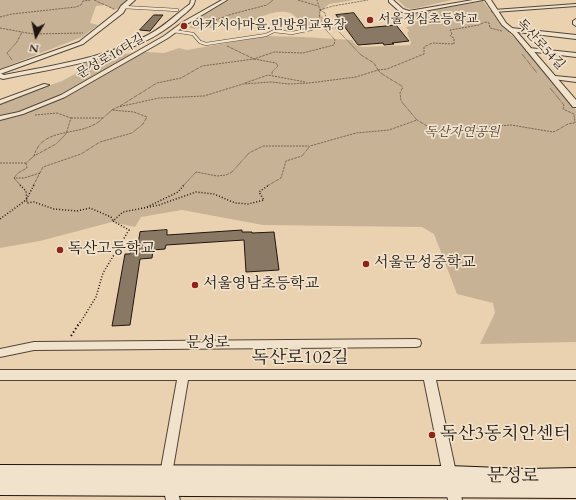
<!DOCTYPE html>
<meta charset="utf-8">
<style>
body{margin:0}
#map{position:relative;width:576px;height:500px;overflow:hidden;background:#ead2b1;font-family:Cardo,serif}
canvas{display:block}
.north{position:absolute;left:16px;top:16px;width:40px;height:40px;-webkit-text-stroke:3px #f1e2cc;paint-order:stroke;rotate:189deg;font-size:11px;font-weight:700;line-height:16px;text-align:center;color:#201610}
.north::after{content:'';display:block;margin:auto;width:14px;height:18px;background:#201610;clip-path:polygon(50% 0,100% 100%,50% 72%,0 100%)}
</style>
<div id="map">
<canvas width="576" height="500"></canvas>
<div class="north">N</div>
</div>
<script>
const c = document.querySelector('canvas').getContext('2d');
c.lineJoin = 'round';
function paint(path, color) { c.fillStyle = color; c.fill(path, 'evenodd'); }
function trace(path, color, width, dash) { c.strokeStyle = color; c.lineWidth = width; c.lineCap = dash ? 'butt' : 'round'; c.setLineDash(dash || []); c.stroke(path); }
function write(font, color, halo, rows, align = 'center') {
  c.font = font + ' Cardo,"Noto Serif KR",serif'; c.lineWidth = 3.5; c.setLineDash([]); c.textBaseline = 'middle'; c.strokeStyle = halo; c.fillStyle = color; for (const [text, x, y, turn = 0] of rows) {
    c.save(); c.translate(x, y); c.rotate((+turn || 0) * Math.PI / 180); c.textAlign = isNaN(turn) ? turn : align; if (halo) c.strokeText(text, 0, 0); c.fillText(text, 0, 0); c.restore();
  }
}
const green = new Path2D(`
 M0 0H128L120 8 114 10 105 5 96 6 90 23 98 25 82 37 0 69Z
 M227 0H354L329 4 319 13 334 29C323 29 313 28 304 23 297 20 295 13 286 12 273 10 262 17 251 21 231 27 210 29 189 28L200 16Z
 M398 0H452L412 9 406 8Z
 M483 1 500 23 542 67 576 110V342L480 344 495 313 493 303 457 294 434 234 422 227 263 225 182 210 141 217 135 227 112 222 40 241 0 248V103L62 81 75 74 84 62 105 56 146 52 164 53 179 48 187 50 266 36 303 37 352 40 357 46 362 47 410 45 411 42 407 33 409 31 406 27 412 26V25L401 16Z`);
const building = new Path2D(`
 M354 13 365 28 396 25 409 41 392 43 394 44 384 45 383 43 358 45 336 15Z
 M154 15H163L150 31 140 30Z
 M167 230V235L242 230V232H252V233L274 232 279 270 246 272 244 240 166 245 165 249 153 250 152 258 140 259 130 325 112 326 125 254H130L131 250H137L140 232Z`);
const pathFar2 = new Path2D(`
 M94 0 114 9
 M298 0 318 6
 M0 17 12 14 76 7 81 5 83 1 91 0
 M0 28 33 34 83 33
 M194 28 232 14 267 5 273 0
 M227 46 254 59 276 63 278 66 272 72V75
 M522 54 537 73
 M12 60 7 53 17 42 22 32
 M378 70 387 69 424 54V47L432 43 454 44V38L450 36 452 34 450 30 479 25 485 22 489 23 490 28 502 31
 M378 70C380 74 398 83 403 87L400 93 401 101 417 120 432 129 456 130 473 125 484 127 511 125 553 132C562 129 565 123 575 123
 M245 83 268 75 305 82
 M550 88 564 105 563 109 574 114 575 123
 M120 106 157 83 181 78 202 66 254 59 274 52 303 53 334 45 335 40 319 22 320 10 333 6 368 0
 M71 118H103L112 110
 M34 156C43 124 83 139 103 118
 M0 163H26L34 156 56 144 66 134 71 118 57 113 35 115
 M26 163 27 168 18 173 14 178H24L40 173
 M14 178 21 186
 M33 186 43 167 81 154 100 142 132 133 143 124 147 117 134 112 112 110 118 107 159 98 204 96 243 84 271 82 289 84 309 83 356 77 378 70 374 63 361 55 326 18 325 13 320 10 317 0
 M183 186 196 172 217 176 226 175 232 172 249 153 263 146H309
 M267 186 281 178 286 161 302 156 310 146 356 133 389 130 417 120`);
const pathFar1 = new Path2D(`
 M20 185 26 191 27 203 34 202 54 209 77 211 90 208 111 217 113 221
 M147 207 178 192 184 185
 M0 219 26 200 34 185
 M80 323 96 297 103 273 129 230 113 221 123 212 159 205 196 192 214 194 235 203 248 204 264 200 259 192 269 185`);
const path = new Path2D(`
 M71 336 80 322`);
const service = new Path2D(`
 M123 7 177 10
 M174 31 193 34 200 42 206 44 266 35 274 31 292 33 311 29`);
const minor = new Path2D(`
 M191 0H195C194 7 188 11 182 16 138 58 61 67 3 79L0 78V73L4 75C52 65 104 59 148 35 165 26 175 15 190 4Z
 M222 0H227L187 24 168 38 65 97 23 114 0 120V116L19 112 61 95 164 36 183 22Z
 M389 0H393L403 9 409 11 473 0H483L408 14 399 11 389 2Z
 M576 4V6L494 12 492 11 494 10Z
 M576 19V26L573 24V21Z
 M511 28 576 35V39L509 31V29Z
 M529 48 576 53V57L527 51 526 50Z
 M555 76 576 78V82L553 79V77Z
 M44 84 49 85 0 104V100Z
 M416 339 420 340 421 343 420 346 416 347 34 350 0 357V349L34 342Z
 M0 370H576V380H436L462 500H448L424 380H188L172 474 180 500H166L160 474 177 380H0Z`);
const tertiary = new Path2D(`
 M128 0H135L126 8 123 13 83 44 0 74V70L79 42 118 11 121 6Z
 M485 0H491L506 23 517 32 576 100V107H573L513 34 502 25Z`);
const secondary = new Path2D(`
 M0 465 449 466 527 469 576 468V498L0 495Z`);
const markers = [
 [370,20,4,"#8f2418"],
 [184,26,4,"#8f2418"],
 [60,250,4,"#8f2418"],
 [366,264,4,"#8f2418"],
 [195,285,4,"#8f2418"],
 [432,435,4,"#8f2418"]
];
const farPoinames = [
 ["서울정심초등학교",378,20],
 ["아카시아마을.민방위교육장",192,26]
];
const farStreetnames = [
 ["독산로54길",540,45,47],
 ["문성로16다길",111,57,-30]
];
const farParknames = [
 ["독산자연공원",462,133]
];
const poiNames = [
 ["독산고등학교",68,250],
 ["서울문성중학교",374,264],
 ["서울영남초등학교",203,285]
];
const streetNames = [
 ["문성로",208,344]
];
const nearStreetnames = [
 ["독산로102길",300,359],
 ["문성로",513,477,1]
];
const nearPoinames = [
 ["독산3동치안센터",440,435]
];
paint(green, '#c8b296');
paint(building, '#897864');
trace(building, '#201610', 1);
trace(service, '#524538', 3.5);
trace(minor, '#524538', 2);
trace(tertiary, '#524538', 2);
trace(secondary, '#201610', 2);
trace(pathFar2, '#201610', 1, [0.5, 1]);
trace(pathFar1, '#201610', 1.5, [1, 2]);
trace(path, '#201610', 2, [1.5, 2.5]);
trace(service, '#f1e2cc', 2.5);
paint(minor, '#f1e2cc');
paint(tertiary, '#f1e2cc');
paint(secondary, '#f1e2cc');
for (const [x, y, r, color] of markers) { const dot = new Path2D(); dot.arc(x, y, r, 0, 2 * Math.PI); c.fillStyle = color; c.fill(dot); trace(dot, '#f1e2cc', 1.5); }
write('13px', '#201610', '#f1e2cc', farPoinames, 'left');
write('13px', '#201610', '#f1e2cc', farStreetnames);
write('italic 13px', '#524538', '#f1e2cc', farParknames);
write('15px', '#201610', '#f1e2cc', poiNames, 'left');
write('15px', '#201610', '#f1e2cc', streetNames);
write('18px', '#201610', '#f1e2cc', nearStreetnames);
write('18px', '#201610', '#f1e2cc', nearPoinames, 'left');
</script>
